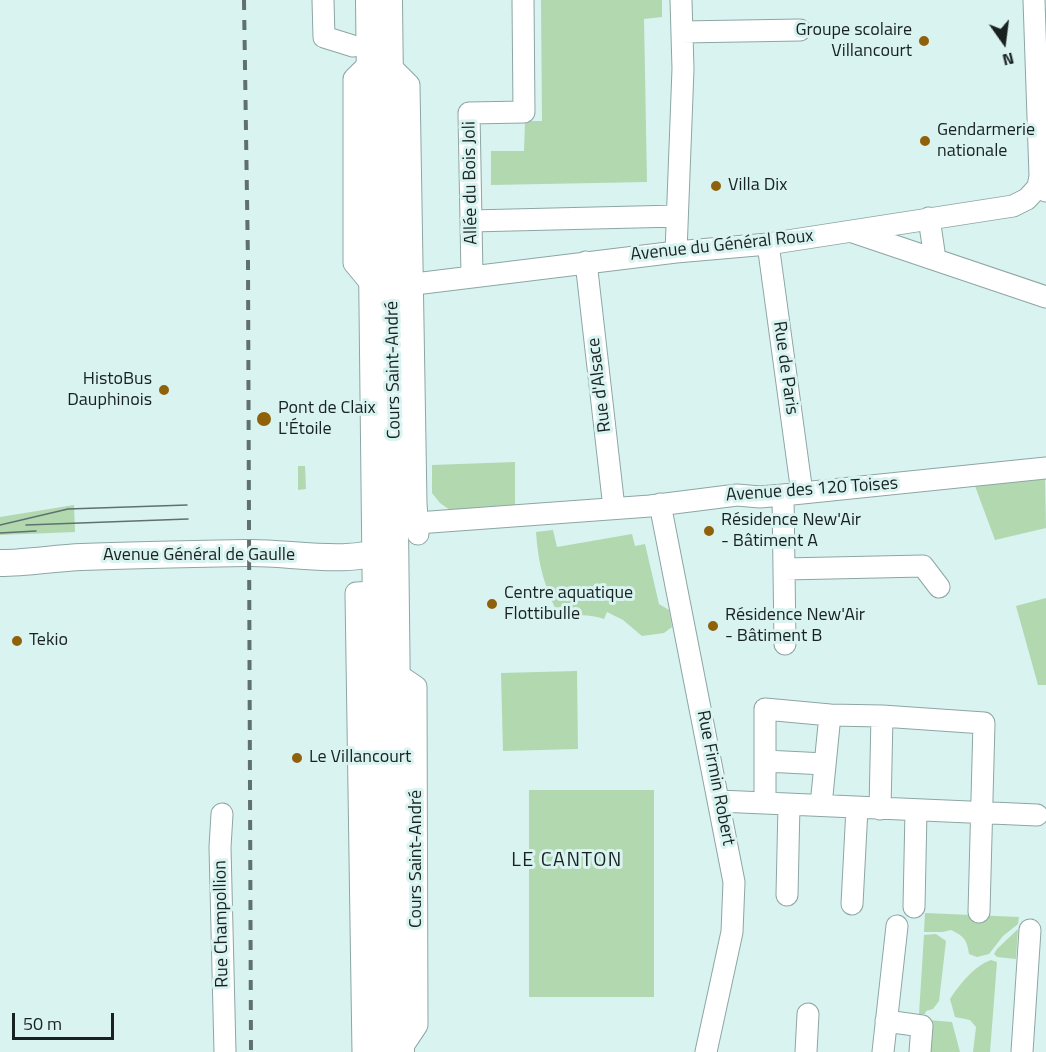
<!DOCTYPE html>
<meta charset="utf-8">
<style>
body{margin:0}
#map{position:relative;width:1046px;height:1052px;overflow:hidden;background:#d9f3f1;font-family:"Titillium Web",sans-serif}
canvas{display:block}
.north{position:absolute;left:974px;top:12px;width:60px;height:60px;-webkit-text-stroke:4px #d9f3f1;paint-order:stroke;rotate:166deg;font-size:16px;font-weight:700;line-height:24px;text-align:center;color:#182221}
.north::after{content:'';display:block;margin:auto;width:21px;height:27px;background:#182221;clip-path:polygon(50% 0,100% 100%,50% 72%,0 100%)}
.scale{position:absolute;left:12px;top:1013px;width:102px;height:27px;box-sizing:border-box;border:3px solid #182221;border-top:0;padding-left:8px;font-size:18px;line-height:21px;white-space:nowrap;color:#182221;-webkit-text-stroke:4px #d9f3f1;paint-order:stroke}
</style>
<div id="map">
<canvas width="1046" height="1052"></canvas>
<div class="north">N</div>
<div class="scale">50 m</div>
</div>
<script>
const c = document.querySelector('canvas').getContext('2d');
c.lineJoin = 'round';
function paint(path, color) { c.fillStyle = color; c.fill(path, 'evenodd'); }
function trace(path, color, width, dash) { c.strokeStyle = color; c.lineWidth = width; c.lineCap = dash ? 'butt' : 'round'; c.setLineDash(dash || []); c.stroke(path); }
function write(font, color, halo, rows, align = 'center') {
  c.font = font + ' "Titillium Web",sans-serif'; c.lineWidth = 6; c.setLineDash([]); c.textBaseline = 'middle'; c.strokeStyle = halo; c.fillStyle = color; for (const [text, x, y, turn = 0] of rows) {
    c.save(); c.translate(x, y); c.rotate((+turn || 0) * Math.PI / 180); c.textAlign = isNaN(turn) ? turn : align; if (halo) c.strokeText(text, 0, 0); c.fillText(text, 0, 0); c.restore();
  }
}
const green = new Path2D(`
 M541 0H662V17L644 19 647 182 491 185V151H524L525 121H542Z
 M515 462V506L450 510 440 503 432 493V465Z
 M298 466H305L306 489 298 490Z
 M1045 479 1046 528 995 540 975 486Z
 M74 505 75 532 0 535V517Z
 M553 530 557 547 632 534 635 546 645 544 659 604 669 610 672 627 664 633 642 636 623 620 607 612 604 619C588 614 577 614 561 619 545 591 538 564 536 532Z
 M1046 598V685H1038L1016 606Z
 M577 671 578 749 503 751 501 673Z
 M529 790H654V997H529Z
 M925 913 1019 917 1018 924 1003 936 989 954 977 957 969 954C967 940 964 936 951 930L943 932H924Z
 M1018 929 1016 959 997 957 994 954 997 949Z
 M936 934 946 941 939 1001 933 1009 926 1011 925 1014H919L924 935Z
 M991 960 997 962 990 1052H973L976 1027 970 1020 955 1017 950 999C960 984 974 966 991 960Z
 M928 1020 952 1022 960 1052H926Z`);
const minor = new Path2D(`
 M323 0 324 37 353 46
 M1034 0 1040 176 1038 187
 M682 32 800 30
 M370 63 354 79V263L373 286
 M390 66 409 85 416 503 418 534
 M929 218 935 259
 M471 221 677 216
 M853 232 1046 297
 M768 244 802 493
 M676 252 683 69 681 0
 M586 262 614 508
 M472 276 469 113 524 112 523 0
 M392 297 413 285 423 283 676 252 768 244 1013 206 1027 199 1038 187 1046 191
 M783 495 785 644
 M660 504 734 882 732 932 706 1052
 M396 527 417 523 650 506 737 495 760 497 783 495 1046 468
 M785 569 923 566 939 587
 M397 674 416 687 417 1025 401 1049
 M765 761 825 764
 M719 801 1037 815
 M765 803V709L830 715
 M821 805 830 715 882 716
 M880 809 882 716 984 723 979 912
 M222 814 220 847 225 1052
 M787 895 789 805
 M852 904 857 808
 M914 907 916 811
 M886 1021 922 1026 920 1052
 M363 1052 356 593 375 592
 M806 1052 808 1014
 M883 1052 897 926
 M1022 1052 1030 930`);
const major = new Path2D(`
 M369 0 381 1052
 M389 0 401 1052
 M0 563C28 563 55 558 82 557 137 555 193 554 248 553 289 552 352 566 388 548`);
const tram = new Path2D(`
 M0 525 68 509 187 505
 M26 525 188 519
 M0 533 36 531`);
const rail = new Path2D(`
 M244 0 248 263 251 1052`);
const markers = [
 [924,41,6,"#8f610b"],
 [925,141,6,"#8f610b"],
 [716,186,6,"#8f610b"],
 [164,390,6,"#8f610b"],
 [264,419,8,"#8f610b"],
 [709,531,6,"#8f610b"],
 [492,604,6,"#8f610b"],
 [713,626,6,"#8f610b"],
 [17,641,6,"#8f610b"],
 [297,758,6,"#8f610b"]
];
const poiNames = [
 ["Groupe scolaire",912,31,"right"],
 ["Villancourt",912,52,"right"],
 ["Gendarmerie",937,131],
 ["nationale",937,152],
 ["Villa Dix",728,186],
 ["HistoBus",152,380,"right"],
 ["Dauphinois",152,401,"right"],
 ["Pont de Claix",278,409],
 ["L'Étoile",278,430],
 ["Résidence New'Air",721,521],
 ["- Bâtiment A",721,542],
 ["Centre aquatique",504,594],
 ["Flottibulle",504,615],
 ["Résidence New'Air",725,616],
 ["- Bâtiment B",725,637],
 ["Tekio",29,641],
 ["Le Villancourt",309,758]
];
const streetNames = [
 ["Allée du Bois Joli",471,183,-91],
 ["Avenue du Général Roux",722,246,-6],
 ["Rue de Paris",785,368,82],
 ["Cours Saint-André",394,370,-91],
 ["Rue d'Alsace",600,385,-97],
 ["Avenue des 120 Toises",812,490,-4],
 ["Avenue Général de Gaulle",199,556],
 ["Rue Firmin Robert",715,778,79],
 ["Cours Saint-André",417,859,-90],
 ["Rue Champollion",222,924,-91]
];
const neighbourhoodNames = [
 ["LE CANTON",567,861]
];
paint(green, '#b2d8b0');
trace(minor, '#8da6a4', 23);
trace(major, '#8da6a4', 28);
trace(minor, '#fff', 21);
trace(major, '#fff', 26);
trace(tram, '#60706e', 1.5);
trace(rail, '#60706e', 4, [10, 10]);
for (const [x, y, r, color] of markers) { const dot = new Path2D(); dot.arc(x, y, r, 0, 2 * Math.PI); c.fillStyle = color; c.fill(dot); trace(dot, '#d9f3f1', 2); }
write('18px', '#182221', '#d9f3f1', poiNames, 'left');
write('18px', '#182221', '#d9f3f1', streetNames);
c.letterSpacing = '1.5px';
write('20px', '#182221', '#d9f3f1', neighbourhoodNames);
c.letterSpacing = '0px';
</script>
